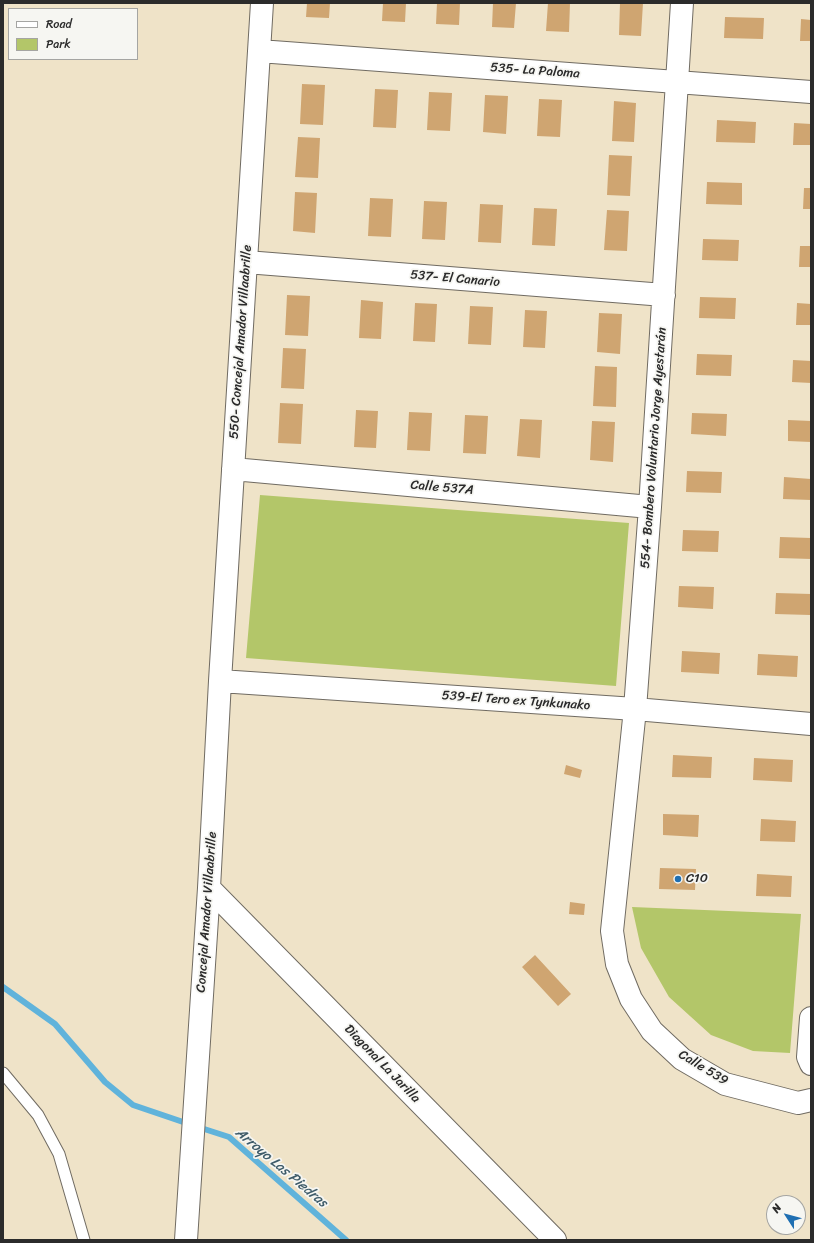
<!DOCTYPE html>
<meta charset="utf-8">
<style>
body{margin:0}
#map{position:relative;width:814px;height:1243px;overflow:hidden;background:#efe3c8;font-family:Sriracha,sans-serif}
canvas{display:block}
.frame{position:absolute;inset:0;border:4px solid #2b2b2b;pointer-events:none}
.legend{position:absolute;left:8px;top:8px;width:130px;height:52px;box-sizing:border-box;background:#f6f6f2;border:1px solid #a5a5a2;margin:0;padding:5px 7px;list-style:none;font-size:12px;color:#2b2b2b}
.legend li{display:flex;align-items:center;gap:8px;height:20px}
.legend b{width:20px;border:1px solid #a5a5a2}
.north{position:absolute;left:766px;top:1195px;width:40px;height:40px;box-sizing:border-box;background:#f6f6f2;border:1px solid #a5a5a2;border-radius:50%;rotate:306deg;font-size:11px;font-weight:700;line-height:16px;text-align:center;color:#2b2b2b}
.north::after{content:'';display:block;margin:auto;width:14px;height:18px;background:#1f6fb2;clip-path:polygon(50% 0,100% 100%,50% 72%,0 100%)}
</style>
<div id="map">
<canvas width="814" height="1243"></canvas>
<div class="frame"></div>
<ul class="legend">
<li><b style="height:5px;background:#fff"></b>Road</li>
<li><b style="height:11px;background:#b3c669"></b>Park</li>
</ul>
<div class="north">N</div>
</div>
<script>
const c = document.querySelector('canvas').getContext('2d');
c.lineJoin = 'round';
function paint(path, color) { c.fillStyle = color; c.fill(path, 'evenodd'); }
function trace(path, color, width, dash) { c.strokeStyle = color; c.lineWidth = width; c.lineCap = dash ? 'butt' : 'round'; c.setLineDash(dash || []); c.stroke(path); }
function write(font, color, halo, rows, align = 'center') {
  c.font = font + ' Sriracha,sans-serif'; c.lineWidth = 3.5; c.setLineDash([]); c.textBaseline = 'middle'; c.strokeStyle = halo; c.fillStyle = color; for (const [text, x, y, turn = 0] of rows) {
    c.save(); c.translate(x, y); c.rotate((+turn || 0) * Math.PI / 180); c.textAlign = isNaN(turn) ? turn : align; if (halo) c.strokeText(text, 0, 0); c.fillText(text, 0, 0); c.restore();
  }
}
const green = new Path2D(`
 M260 495 629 523 616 686 246 658Z
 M632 907 801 914 790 1053 753 1051 711 1035 669 997 641 948Z`);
const stream = new Path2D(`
 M3 987 55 1024 105 1082 133 1105 189 1124
 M198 1127 229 1137 346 1240`);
const building = new Path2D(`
 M307 3H330L329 18 306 17Z
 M383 3H406L405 22 382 21Z
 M437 3H460L459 25 436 24Z
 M493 3H516L514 28 492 27Z
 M548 3H570L569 32 546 31Z
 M620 3H643L641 36 619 35Z
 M725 17 764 18 763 39 724 38Z
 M801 19 811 20V41H800Z
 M302 84 325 85 323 125 300 124Z
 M375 89 398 90 396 128 373 127Z
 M429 92 452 93 450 131 427 130Z
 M485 95 508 96 506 134 483 132Z
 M539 99 562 100 560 137 537 136Z
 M614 101 636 103 634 142 612 141Z
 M717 120 756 122 755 143 716 142Z
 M794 123 811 124V145H793Z
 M298 137 320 138 318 178 295 177Z
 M609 155 632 156 630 196 607 195Z
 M707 182 742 183V205L706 204Z
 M804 188H811V209H803Z
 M295 192 317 193 315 233 293 231Z
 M370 198 393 199 391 237 368 236Z
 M424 201 447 202 445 240 422 239Z
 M480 204 503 205 501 243 478 242Z
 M534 208 557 209 555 246 532 245Z
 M607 210 629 211 627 251 604 250Z
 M703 239 739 240 738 261 702 260Z
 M800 246H811V267H799Z
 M287 295 310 296 308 336 285 335Z
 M700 297 736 298 735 319 699 318Z
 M361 300 383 302 381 339 359 338Z
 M415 303 437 304 435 342 413 341Z
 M797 303 811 304V325H796Z
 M470 306 493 307 491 345 468 344Z
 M525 310 547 311 545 348 523 347Z
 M599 313 622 314 620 354 597 352Z
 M283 348 306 349 304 389 281 388Z
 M697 354 732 355 731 376 696 375Z
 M793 360 811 361V383L792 382Z
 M595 366 617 367 616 407 593 406Z
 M280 403 303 404 301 444 278 443Z
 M356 410 378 411 376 448 354 447Z
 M409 412 432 413 430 451 407 450Z
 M692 413 727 414 726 436 691 434Z
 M465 415 488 416 486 454 463 453Z
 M520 419 542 420 540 458 517 456Z
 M788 420 811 421V442L788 441Z
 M592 421 615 422 613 462 590 460Z
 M687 471 722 472 721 493 686 492Z
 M784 477 811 479V500L783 499Z
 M683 530 719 531 718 552 682 551Z
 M780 537 811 538V559L779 558Z
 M679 586 714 587 713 609 678 607Z
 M776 593 811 594 810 615 775 614Z
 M682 651 720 653 719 674 681 672Z
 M758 654 798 656 797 677 757 675Z
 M673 755 712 757 711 778 672 777Z
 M754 758 793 760 792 782 753 780Z
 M566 765 582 770 580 778 564 774Z
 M663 814 699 815 698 837 663 835Z
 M761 819 796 821 795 842 760 841Z
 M660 868 696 869 695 890 659 889Z
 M757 874 792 876 791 897 756 896Z
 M570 902 585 904 584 915 569 914Z
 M535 955 571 994 558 1006 522 967Z`);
const lane = new Path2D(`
 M3 1073 38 1115 59 1154 84 1240`);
const street = new Path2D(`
 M682 3 650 507 635 709 612 931 617 964 631 999 652 1031 682 1059 725 1084 798 1103 811 1100
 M259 51 811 92
 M246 262 664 295
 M233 469 650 507
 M220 681 635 709 811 724
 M209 888 555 1240
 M811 1018 808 1057 811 1064
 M186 1240 209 888 220 681 262 3`);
const markers = [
 [678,879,4,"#1f6fb2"]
];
const streetNames = [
 ["535- La Paloma",535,71,4],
 ["537- El Canario",455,279,5],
 ["550- Concejal Amador Villaabrille",241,342,-86],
 ["554- Bombero Voluntario Jorge Ayestarán",654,448,-86],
 ["Calle 537A",442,488,5],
 ["539-El Tero ex Tynkunako",516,701,4],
 ["Concejal Amador Villaabrille",207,912,-86],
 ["Diagonal La Jarilla",382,1064,46],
 ["Calle 539",703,1068,31]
];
const poiNames = [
 ["C10",686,879]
];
const waterNames = [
 ["Arroyo Las Piedras",281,1168,40]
];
paint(green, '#b3c669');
trace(stream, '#60b3db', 6);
paint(building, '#cfa571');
trace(lane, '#706b62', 13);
trace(street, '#706b62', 24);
trace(lane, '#fff', 11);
trace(street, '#fff', 22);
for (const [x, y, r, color] of markers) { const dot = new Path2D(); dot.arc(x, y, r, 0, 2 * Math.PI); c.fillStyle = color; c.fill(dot); trace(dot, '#f6f6f2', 1.5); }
write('13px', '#2b2b2b', '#f6f6f2', streetNames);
write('13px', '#2b2b2b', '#f6f6f2', poiNames, 'left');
write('italic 14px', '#3e5b69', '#f6f6f2', waterNames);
</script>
